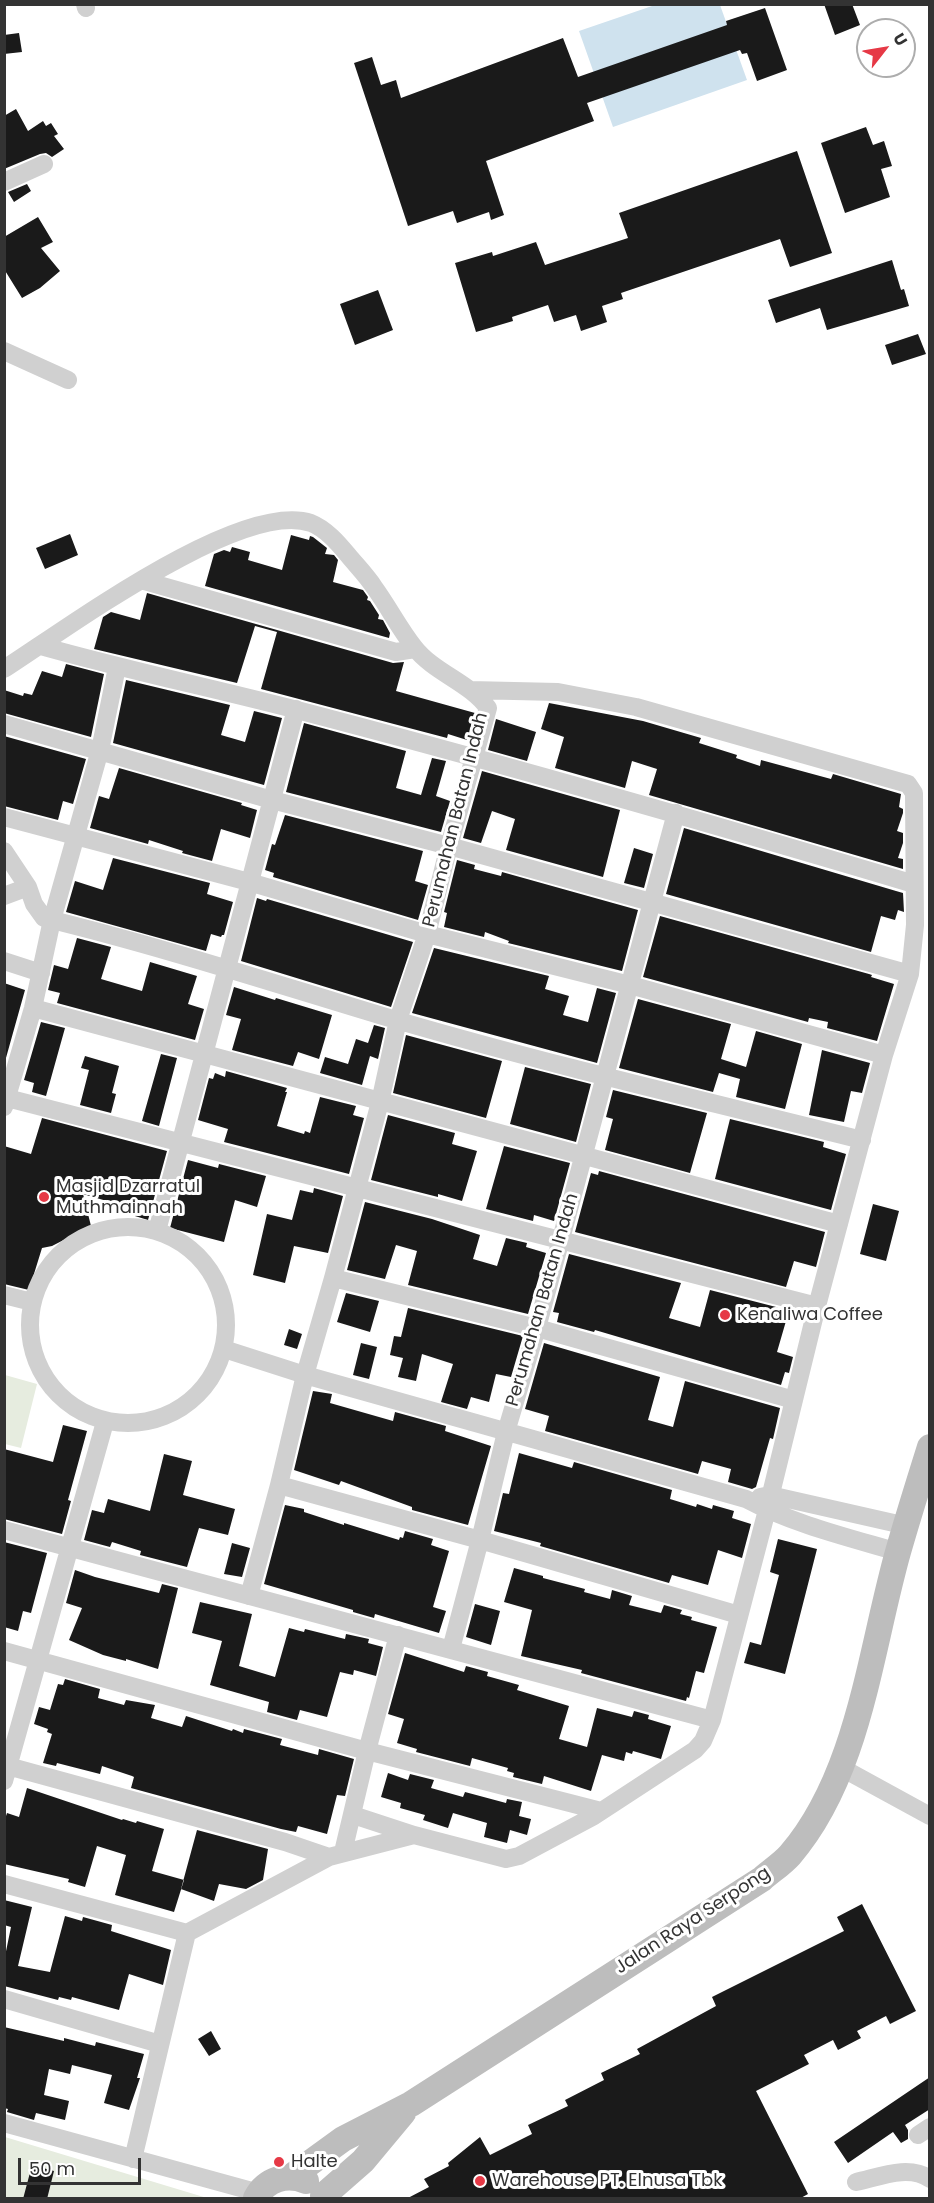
<!DOCTYPE html>
<style>
body{margin:0}
#map{position:relative;width:934px;height:2203px;overflow:hidden;background:#fff;font-family:Poppins,sans-serif}
canvas{display:block}
.frame{position:absolute;inset:0;border:6px solid #333;pointer-events:none}
.north{position:absolute;left:856px;top:18px;width:60px;height:60px;box-sizing:border-box;background:#fff;border:2px solid #adadad;border-radius:50%;rotate:59deg;font-size:16px;font-weight:700;line-height:24px;text-align:center;color:#333}
.north::after{content:'';display:block;margin:auto;width:21px;height:27px;background:#e63946;clip-path:polygon(50% 0,100% 100%,50% 72%,0 100%)}
.scale{position:absolute;left:18px;top:2158px;width:123px;height:27px;box-sizing:border-box;border:3px solid #333;border-top:0;padding-left:8px;font-size:18px;line-height:21px;white-space:nowrap;color:#333;-webkit-text-stroke:4px #fff;paint-order:stroke}
</style>
<div id="map">
<canvas width="934" height="2203"></canvas>
<div class="frame"></div>
<div class="north">U</div>
<div class="scale">50 m</div>
</div>
<script>
const c = document.querySelector('canvas').getContext('2d');
c.lineJoin = 'round';
function paint(path, color) { c.fillStyle = color; c.fill(path, 'evenodd'); }
function trace(path, color, width, dash) { c.strokeStyle = color; c.lineWidth = width; c.lineCap = dash ? 'butt' : 'round'; c.setLineDash(dash || []); c.stroke(path); }
function write(font, color, halo, rows, align = 'center') {
  c.font = font + ' Poppins,sans-serif'; c.lineWidth = 6; c.setLineDash([]); c.textBaseline = 'middle'; c.strokeStyle = halo; c.fillStyle = color; for (const [text, x, y, turn = 0] of rows) {
    c.save(); c.translate(x, y); c.rotate((+turn || 0) * Math.PI / 180); c.textAlign = isNaN(turn) ? turn : align; if (halo) c.strokeText(text, 0, 0); c.fillText(text, 0, 0); c.restore();
  }
}
const green = new Path2D(`
 M5 1375 37 1384 21 1448 5 1444Z
 M5 2137 207 2198H5Z`);
const water = new Path2D(`
 M655 5H720L747 80 613 127 579 31Z`);
const building = new Path2D(`
 M824 4H852L860 25 835 35Z
 M765 8 787 70 757 81 747 53 742 54 740 50 587 103 594 121 486 161 504 215 491 220 489 212 457 223 453 211 408 226 354 63 372 57 381 85 396 80 401 98 563 38 578 77 727 25 726 21Z
 M19 33 22 52 4 54V35Z
 M16 109 28 131 43 121 46 126 51 123 58 134 54 136 64 149 52 157 46 153 40 154 4 169V116Z
 M866 127 873 145 884 141 892 166 881 169 890 197 845 213 821 143Z
 M797 151 832 253 790 267 780 239 621 293 623 299 602 306 607 322 581 331 576 315 554 322 548 305 512 317 513 321 476 332 455 263 492 252 493 256 536 242 545 265 628 238 619 213Z
 M27 184 31 191 14 202 8 192Z
 M38 217 53 242 41 248 60 271 40 288 22 298 4 269V237Z
 M892 260 901 290 904 289 909 306 827 330 820 308 776 323 768 300Z
 M378 290 393 330 355 345 340 304Z
 M918 334 926 354 892 365 885 345Z
 M70 534 78 555 45 569 36 548Z
 M291 535 309 540 310 536 313 537 327 548 325 554 334 555 338 560 333 582 363 590 368 597 367 600 370 601 379 615 378 619 383 620 390 633 389 638 205 586 214 554 224 550 230 552 232 547 250 552 248 560 282 570Z
 M147 593 393 663 404 662 396 691 475 713 467 740 448 734 447 738 261 689 277 632 255 626 237 683 94 649 103 617 111 612 140 620Z
 M66 664 104 674 91 737 4 713V690L23 696 24 693 32 695 42 671 62 677Z
 M126 680 230 705 221 735 245 742 254 711 282 718 264 785 113 743Z
 M549 703 643 721 701 738 699 743 737 755 736 758 760 766 761 760 831 779 833 774 901 794 899 807 903 809V813L897 831 903 833V843L898 858 903 859V869L649 795 657 769 632 761 625 788 555 768 564 737 541 729Z
 M496 719 536 732 527 761 488 750Z
 M304 723 406 751 396 788 421 795 432 758 446 761 436 796 450 801 441 832 286 792Z
 M4 736 86 759 73 804 63 801 58 820 4 806Z
 M119 768 242 803 241 805 257 810 250 838 221 829 212 861 182 853 183 851 149 840 148 844 90 828 99 796 109 799Z
 M482 771 620 810 603 877 506 850 515 819 492 811 481 843 463 838Z
 M285 815 423 851 415 881 428 885 418 920 273 877 274 873 265 870 272 844 275 845Z
 M684 828 896 891 903 893 904 912 898 910 895 920 881 916 871 952 666 894Z
 M634 848 653 854 644 888 624 883Z
 M113 858 210 883 207 894 233 902 224 935H222L221 937 211 934 206 951 66 912 75 881 103 890Z
 M457 860 475 865 474 869 501 876 502 872 638 910 622 971 508 943 509 941 485 932 484 937 444 927 447 913 444 912Z
 M257 898 266 901 267 899 413 942 391 1007 241 961Z
 M660 916 869 974 872 975 871 977 894 984 877 1041 827 1028 828 1022 809 1018 808 1022 643 977Z
 M77 938 111 947 101 979 142 991 150 962 197 976 188 1004 204 1009 195 1040 57 1003 60 993 48 990 54 965 68 969Z
 M434 948 549 976 545 989 569 996 563 1015 588 1022 597 988 616 993 597 1063 412 1013Z
 M4 983 25 990 4 1065Z
 M234 987 275 1000 276 998 332 1015 319 1059 298 1052 293 1066 232 1050 241 1019 226 1015Z
 M638 999 731 1024 721 1059 746 1067 756 1031 802 1044 785 1109 736 1097 740 1079 719 1073 713 1092 619 1068Z
 M41 1022 65 1028 46 1096 32 1092 34 1083 24 1080Z
 M374 1025 385 1028 378 1059 370 1056 362 1085 320 1073 325 1057 348 1064 356 1039 368 1043Z
 M406 1035 502 1061 486 1118 393 1093Z
 M822 1050 870 1063 862 1093 851 1091 844 1122 809 1115Z
 M161 1054 177 1058 159 1126 142 1121Z
 M85 1056 119 1066 112 1093 116 1094 111 1113 80 1105 89 1070 81 1068Z
 M525 1067 591 1084 576 1142 510 1124Z
 M226 1071 287 1088 285 1092H287L277 1126 304 1134 305 1131 310 1133 320 1097 356 1106 353 1115 364 1118 349 1174 224 1142 228 1129 198 1120 209 1078 213 1079 215 1073 225 1077Z
 M613 1090 707 1113 690 1173 605 1150 613 1119 606 1117Z
 M388 1115 455 1133 452 1144 477 1151 462 1201 438 1194V1197L371 1180Z
 M42 1118 167 1151 148 1220 125 1213 127 1207 83 1194 91 1226 52 1246 42 1248 29 1290 4 1284V1146L31 1154Z
 M730 1119 824 1142 823 1147 846 1154 831 1210 715 1179Z
 M504 1146 570 1163 554 1221 534 1215 533 1221 486 1209Z
 M188 1160 218 1168 219 1164 266 1176 257 1207 235 1200 224 1242 170 1228Z
 M599 1171 825 1232 816 1267 794 1261 786 1287 575 1232 591 1173 598 1175Z
 M314 1188 343 1196 328 1253 294 1246 285 1283 253 1275 267 1214 292 1220 300 1190 313 1193Z
 M365 1202 432 1219 480 1235 473 1259 497 1266 506 1238 527 1243 526 1247 546 1253 528 1314 408 1285 417 1251 396 1245 385 1279 347 1270Z
 M873 1204 899 1211 886 1261 860 1254Z
 M569 1254 681 1283 669 1318 700 1327 710 1290 780 1308 777 1319 786 1321 777 1352 793 1357 789 1373 785 1372 781 1385 595 1330 594 1332 557 1322 559 1313 553 1312Z
 M346 1293 379 1301 370 1332 337 1322Z
 M408 1308 523 1336 511 1377 496 1374 489 1402 471 1397 467 1409 441 1402 453 1364 422 1354 416 1381 398 1377 403 1358 390 1355 394 1336 401 1337Z
 M289 1329 302 1334 297 1349 284 1345Z
 M361 1343 377 1347 369 1379 353 1375Z
 M544 1343 660 1377 648 1420 673 1427 685 1381 780 1408 773 1439 770 1438 756 1487 752 1489 728 1482 731 1469 702 1461 698 1474 545 1431 549 1416 525 1409Z
 M313 1391 332 1394 330 1403 393 1421 395 1412 446 1426 445 1431 491 1446 468 1525 412 1510V1507L341 1481 339 1485 294 1470Z
 M63 1425 87 1431 68 1500 71 1501 62 1534 4 1519V1449L53 1462Z
 M519 1453 572 1468 574 1462 672 1490 670 1499 696 1507 697 1504 712 1509 713 1505 734 1511 732 1518 751 1524 742 1558 718 1550 708 1585 672 1575 669 1583 540 1546 541 1543 494 1531 503 1493 509 1494Z
 M164 1454 192 1461 183 1495 235 1509 228 1535 199 1528 187 1567 140 1555 141 1551 112 1542 110 1547 84 1540 92 1510 104 1513 108 1499 150 1511Z
 M285 1505 304 1509V1512L344 1525V1523L399 1540 400 1537 403 1538 405 1531 433 1539 431 1545 449 1551 433 1607 446 1611 439 1633 375 1614 374 1618 353 1612V1610L264 1584Z
 M778 1539 817 1549 785 1674 744 1663 750 1642 761 1645 779 1575 770 1572Z
 M4 1542 47 1553 31 1613 23 1611 18 1631 4 1627Z
 M232 1543 250 1548 242 1577 224 1574Z
 M514 1568 543 1576V1578L585 1589 584 1592 610 1599 612 1590 632 1596 629 1605 661 1613 664 1605 682 1610 680 1614 692 1617 691 1620 717 1627 704 1673 696 1671 689 1698 687 1697 686 1701 581 1673 582 1670 521 1656 532 1610 504 1602Z
 M75 1570 95 1577 159 1593 162 1584 178 1588 158 1669 126 1659V1661L103 1655 69 1640 82 1608 66 1603Z
 M200 1602 252 1614 239 1666 275 1677 289 1628 304 1632 305 1629 345 1639 346 1634 369 1639 368 1643 383 1647 376 1676 354 1670 353 1675 340 1672 327 1717 300 1710 297 1720 267 1712 269 1702 210 1685 222 1641 192 1633Z
 M475 1604 500 1611 491 1645 466 1637Z
 M405 1653 464 1672 466 1666 488 1672 487 1676 519 1685 517 1690 569 1706 559 1739 587 1747 597 1708 632 1717 634 1711 649 1715 648 1719 671 1726 661 1759 633 1751 632 1754 626 1752 624 1761 602 1755 591 1791 544 1776 542 1784 513 1777 514 1773 507 1771 508 1768 472 1758 470 1766 416 1752 417 1749 397 1743 404 1719 388 1714Z
 M65 1679 100 1689 98 1698 124 1705 126 1700 155 1705 151 1718 182 1727 186 1716 232 1731 233 1729 243 1733 244 1729 282 1739 280 1745 318 1755 319 1749 354 1759 345 1796 337 1795 327 1834 298 1826 296 1832 281 1829 131 1788 134 1777 132 1776 102 1766 100 1774 57 1763 56 1766 43 1763 52 1734 47 1732 48 1729 34 1724 39 1707 50 1710 58 1684 63 1685Z
 M388 1773 408 1780 410 1774 434 1780 431 1788 463 1797 465 1792 506 1803 507 1799 522 1802 519 1816 531 1819 527 1835 510 1830 507 1843 484 1837 487 1823 453 1813 448 1828 423 1820 425 1815 400 1808 401 1803 381 1797Z
 M27 1788 122 1820 123 1819 136 1823 137 1821 164 1829 152 1871 184 1880 174 1912 115 1895 126 1855 97 1846 85 1887 68 1882 69 1879 4 1864V1822L7 1813 19 1817Z
 M197 1830 268 1849 263 1880 246 1889 219 1884 214 1901 181 1889Z
 M4 1900 32 1907 18 1966 50 1972 65 1916 82 1921 83 1917 112 1925 111 1931 171 1950 163 1985 129 1974 119 2010 72 1997 71 2000 59 1997 58 2000 4 1986V1961L11 1927 4 1925Z
 M862 1904 916 2011 890 2024 886 2016 857 2031 861 2038 838 2050 833 2040 804 2055 809 2064 756 2091 808 2194 799 2199H406L429 2187 424 2179 449 2166 448 2163 480 2137 490 2155 532 2134 528 2125 568 2106 565 2100 604 2080 601 2073 640 2054 637 2049 716 2006 712 1997 844 1931 837 1917Z
 M4 2027 64 2041V2038L95 2046 96 2042 144 2054 137 2078H140L129 2110 104 2103 112 2075 72 2065 70 2074 49 2069 44 2095 69 2101 65 2120 36 2113 34 2120 7 2112 8 2109 4 2108Z
 M211 2031 221 2049 209 2056 198 2039Z
 M930 2077V2109L905 2125 908 2130V2139L901 2143 893 2132 848 2163 834 2142Z
 M32 2165 54 2171 47 2199H23Z`);
const street = new Path2D(`
 M85 4 86 8
 M4 182 44 164
 M4 351 68 380
 M141 580 396 652 415 649
 M41 646C126 670 212 688 297 710 504 764 709 823 914 884
 M4 669C65 630 241 499 311 523 326 529 338 543 348 555 357 566 367 576 374 587 388 606 399 628 414 647 434 673 469 682 488 708L449 846 427 934 398 1020 380 1102 333 1278 305 1375 279 1485 249 1596
 M4 724 272 800 449 846 910 974
 M4 817 249 882 427 934 630 985 884 1055
 M4 851 28 887 34 904 44 918C163 947 279 985 396 1020 550 1065 706 1101 862 1140
 M4 896 28 887
 M4 961 41 973
 M33 1008 839 1224
 M7 1098 817 1306
 M4 1107 33 1008 52 920 100 750 117 667
 M30 1325a98 98 0 1 1 196 0a98 98 0 1 1-196 0Z
 M157 1231 296 709
 M333 1278 537 1328 794 1400
 M4 1295 32 1302
 M224 1349 305 1375 746 1499C793 1524 847 1537 898 1552
 M279 1485 480 1540 739 1615
 M760 1497 770 1495 907 1526
 M4 1530 712 1720
 M451 1649 480 1540 506 1432 537 1328 676 813
 M4 1651 367 1751 601 1811
 M4 1765 285 1842 329 1857 187 1933 133 2159
 M842 1768 930 1816
 M4 1781 105 1422
 M353 1815 414 1835
 M343 1852 367 1751 398 1635
 M329 1857 414 1835 506 1859 519 1856 594 1816 695 1750 703 1741 712 1720 767 1510 817 1306 884 1055 910 974 915 925 914 793 908 784 636 707 558 692 470 690
 M4 1884 187 1933
 M4 1999 160 2044
 M4 2123 259 2193
 M918 2135 930 2127
 M856 2182C879 2177 909 2164 930 2179`);
const secondary = new Path2D(`
 M292 2176 343 2139 411 2104 762 1879C771 1871 782 1864 790 1855 859 1775 870 1651 898 1552 908 1517 919 1482 930 1447
 M323 2196 363 2161 403 2113
 M256 2198C266 2179 287 2173 306 2181`);
const markers = [
 [44,1197,6,"#e63946"],
 [725,1315,6,"#e63946"],
 [279,2162,6,"#e63946"],
 [480,2181,6,"#e63946"]
];
const streetNames = [
 ["Perumahan Batan Indah",456,820,-76],
 ["Perumahan Batan Indah",543,1300,-74],
 ["Jalan Raya Serpong",693,1921,-33]
];
const poiNames = [
 ["Masjid Dzarratul",56,1187],
 ["Muthmainnah",56,1208],
 ["Kenaliwa Coffee",737,1315],
 ["Halte",291,2162],
 ["Warehouse PT. Elnusa Tbk",492,2181]
];
paint(green, '#e6ecdf');
paint(water, '#cfe2ee');
paint(building, '#1a1a1a');
trace(street, '#d0d0d0', 18);
trace(secondary, '#bdbdbd', 26);
for (const [x, y, r, color] of markers) { const dot = new Path2D(); dot.arc(x, y, r, 0, 2 * Math.PI); c.fillStyle = color; c.fill(dot); trace(dot, '#fff', 2); }
write('18px', '#333', '#fff', streetNames);
write('18px', '#333', '#fff', poiNames, 'left');
</script>
